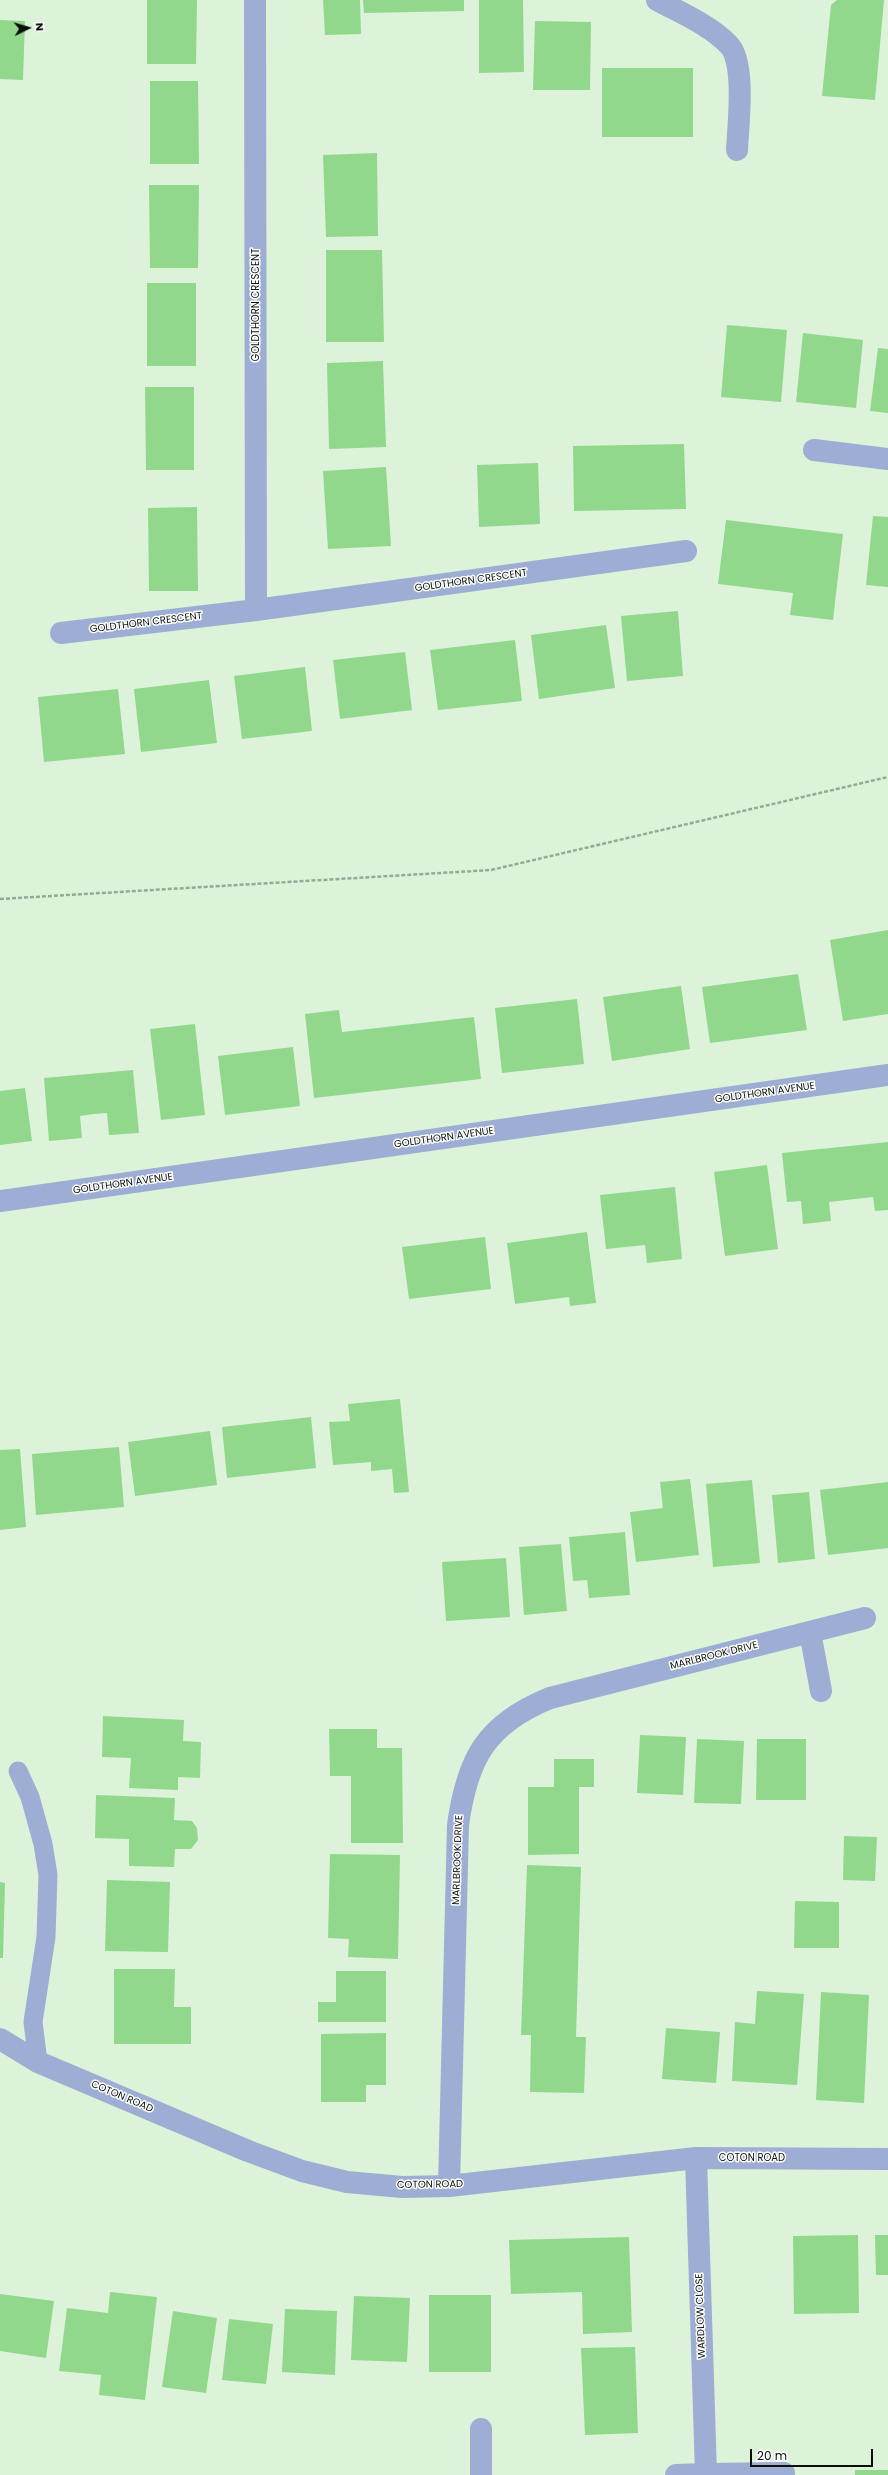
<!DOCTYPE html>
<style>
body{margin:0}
#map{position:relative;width:888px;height:2475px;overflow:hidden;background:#dcf3da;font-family:Poppins,sans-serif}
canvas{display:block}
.north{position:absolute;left:8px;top:8px;width:40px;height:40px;-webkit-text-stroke:3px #fff;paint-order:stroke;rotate:85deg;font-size:11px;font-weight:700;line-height:16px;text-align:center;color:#091109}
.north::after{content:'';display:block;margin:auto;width:14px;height:18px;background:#091109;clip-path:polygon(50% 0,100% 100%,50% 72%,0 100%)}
.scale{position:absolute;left:750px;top:2449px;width:123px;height:18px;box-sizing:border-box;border:2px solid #091109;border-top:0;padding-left:5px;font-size:12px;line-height:14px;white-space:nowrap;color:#091109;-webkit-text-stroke:3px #fff;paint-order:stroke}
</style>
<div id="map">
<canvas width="888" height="2475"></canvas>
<div class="north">N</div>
<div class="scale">20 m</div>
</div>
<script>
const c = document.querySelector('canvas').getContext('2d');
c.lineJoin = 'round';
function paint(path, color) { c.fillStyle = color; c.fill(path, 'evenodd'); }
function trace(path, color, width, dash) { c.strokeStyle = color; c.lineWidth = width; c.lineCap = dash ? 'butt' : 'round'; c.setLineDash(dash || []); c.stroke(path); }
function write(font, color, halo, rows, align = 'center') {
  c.font = font + ' Poppins,sans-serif'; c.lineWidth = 3; c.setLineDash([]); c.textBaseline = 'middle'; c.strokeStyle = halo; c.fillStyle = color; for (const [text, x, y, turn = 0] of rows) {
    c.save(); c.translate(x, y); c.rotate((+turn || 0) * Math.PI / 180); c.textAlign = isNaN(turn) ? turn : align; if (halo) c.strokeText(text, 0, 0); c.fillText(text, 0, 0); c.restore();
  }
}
const building = new Path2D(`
 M147 0H197L196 64H147Z
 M323 0H360L361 34 325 35Z
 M363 0H464V11L364 13Z
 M479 0H523L524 72 479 73Z
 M837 0H884L875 100 822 96 831 5Z
 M0 20 25 21 23 80 0 79Z
 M535 21 591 22 590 90H533Z
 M602 68H693V137H602Z
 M150 81H198L199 164H150Z
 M377 153 378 236 326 237 323 155Z
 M149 185H199L198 268H150Z
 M326 250H382L384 342H326Z
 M147 283H196V366H147Z
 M727 325 787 330 781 402 721 397Z
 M803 333 863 340 856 408 796 402Z
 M878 348 888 349V413L870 411Z
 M383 361 386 447 329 449 327 363Z
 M145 387H194V470H146Z
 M684 444 686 509 574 511 573 446Z
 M538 463 540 524 479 527 477 465Z
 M386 467 391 546 328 549 323 471Z
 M197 507 198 591H149L148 508Z
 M873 516 888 517V587L866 585Z
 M726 520 843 534 833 620 790 615 793 593 718 584Z
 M678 611 683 676 627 681 621 616Z
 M606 625 615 688 539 699 531 635Z
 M515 640 522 701 438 710 430 650Z
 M405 652 412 710 340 719 333 660Z
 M305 667 312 731 242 739 234 676Z
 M209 680 217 743 141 752 134 689Z
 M118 689 125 754 44 762 38 697Z
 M888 930V1014L843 1021 830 940Z
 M798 974 807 1030 710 1043 702 987Z
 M681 986 690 1049 612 1061 603 997Z
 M577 999 584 1064 502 1073 495 1008Z
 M339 1010 342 1032 474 1017 481 1079 314 1098 305 1014Z
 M195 1024 205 1115 161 1120 150 1029Z
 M293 1047 300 1106 225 1115 218 1056Z
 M133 1070 139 1133 109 1135 107 1113 94 1114 80 1116 82 1138 49 1141 44 1078Z
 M25 1088 32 1141 0 1145V1091Z
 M888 1142V1210L875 1211 873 1197 829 1202 831 1221 803 1224 801 1201 787 1202 782 1153Z
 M767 1165 778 1249 725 1256 714 1172Z
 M675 1187 682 1259 647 1263 645 1245 606 1249 600 1195Z
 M587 1232 596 1303 570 1306 569 1297 515 1304 507 1243Z
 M485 1237 491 1289 409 1299 402 1247Z
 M400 1399 409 1492 394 1493 392 1469 371 1471V1462L333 1465 329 1422 350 1421 348 1404Z
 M311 1417 316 1468 227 1478 222 1427Z
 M210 1431 217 1485 135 1496 128 1442Z
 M119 1447 124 1507 36 1515 32 1454Z
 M20 1449 26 1527 0 1530V1450Z
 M690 1479 699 1555 636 1562 630 1512 663 1508 660 1482Z
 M752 1480 760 1563 713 1567 706 1484Z
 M888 1482V1548L828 1555 820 1490Z
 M809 1492 815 1559 778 1563 772 1495Z
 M625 1532 630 1595 589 1598 587 1580 573 1581 569 1537Z
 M561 1544 567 1611 524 1615 519 1547Z
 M506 1558 510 1617 446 1621 442 1562Z
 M103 1716 184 1720 183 1741 201 1742 200 1778 178 1777V1790L129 1788 131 1758 102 1757Z
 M329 1729H377V1748H402L403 1843H351V1776H330Z
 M640 1735 686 1737 683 1795 637 1793Z
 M697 1739 744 1741 741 1804 694 1803Z
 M757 1739H806V1800H756Z
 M554 1759H594V1787H579V1854L528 1855V1787H554Z
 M96 1795 175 1798 174 1820 192 1821 197 1828 198 1840 191 1849H175L174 1867 129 1866V1839L95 1838Z
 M844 1836 877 1837 875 1881 843 1880Z
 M330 1854 400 1855 398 1959 348 1957 349 1939 328 1938Z
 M527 1865 581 1867 576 2037H586L584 2093 530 2092 531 2035H521Z
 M107 1880 170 1882 168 1952 105 1951Z
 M0 1882 5 1883 3 1958H0Z
 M795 1901 839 1902V1948H794Z
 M114 1969H175L174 2007H191V2044H114Z
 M336 1971H386V2022H318V2002H336Z
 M757 1991 804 1994 797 2085 732 2081 735 2022 755 2024Z
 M821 1992 869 1995 864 2103 816 2100Z
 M666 2028 720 2032 716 2083 662 2079Z
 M386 2033V2085H366V2102H321V2034Z
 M858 2235 859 2313 794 2314 793 2236Z
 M875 2235H888V2275H876Z
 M629 2237 632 2332 583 2334 582 2292 511 2294 509 2240Z
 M110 2292 157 2297 145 2400 99 2395 101 2375 59 2371 67 2308 108 2313Z
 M0 2294 54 2301 46 2358 0 2351Z
 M429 2295H491V2372H429Z
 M354 2296 410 2298 407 2362 351 2360Z
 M285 2309 337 2311 335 2375 282 2372Z
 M173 2311 217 2318 206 2393 162 2387Z
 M229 2319 273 2324 266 2384 222 2380Z
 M635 2347 638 2433 585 2435 581 2348Z
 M855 2470H888V2475H855Z`);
const path = new Path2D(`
 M0 899 491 870 888 777`);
const lane = new Path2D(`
 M18 1771 30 1797 43 1844 48 1875 46 1937 33 2022 38 2062`);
const street = new Path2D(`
 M255 0 256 610 686 551
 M657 0C681 13 710 25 729 45 746 63 738 126 737 150
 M814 450 888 459
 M61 633 256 610
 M0 1201 888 1075
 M810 1632 821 1691
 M0 2039 38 2062 248 2151 302 2171 347 2182 402 2187 449 2186 696 2158 888 2159
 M696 2158 706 2474 784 2473
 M449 2186 458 1825C467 1759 486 1724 550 1698L865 1618
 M481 2475V2429
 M676 2475 706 2474`);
const streetNames = [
 ["GOLDTHORN CRESCENT",256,305,-90],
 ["GOLDTHORN CRESCENT",471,581,-8],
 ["GOLDTHORN CRESCENT",146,623,-7],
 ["GOLDTHORN AVENUE",765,1093,-8],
 ["GOLDTHORN AVENUE",444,1138,-8],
 ["GOLDTHORN AVENUE",123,1184,-8],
 ["MARLBROOK DRIVE",714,1656,-14],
 ["MARLBROOK DRIVE",458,1860,-88],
 ["COTON ROAD",122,2097,23],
 ["COTON ROAD",752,2158],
 ["COTON ROAD",430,2185,-1],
 ["WARDLOW CLOSE",701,2316,-92]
];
paint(building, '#91d88c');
trace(path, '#97a996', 2.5, [4, 2]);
trace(lane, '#9eadd3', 19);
trace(street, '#9eadd3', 22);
write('10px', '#091109', '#fff', streetNames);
</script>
